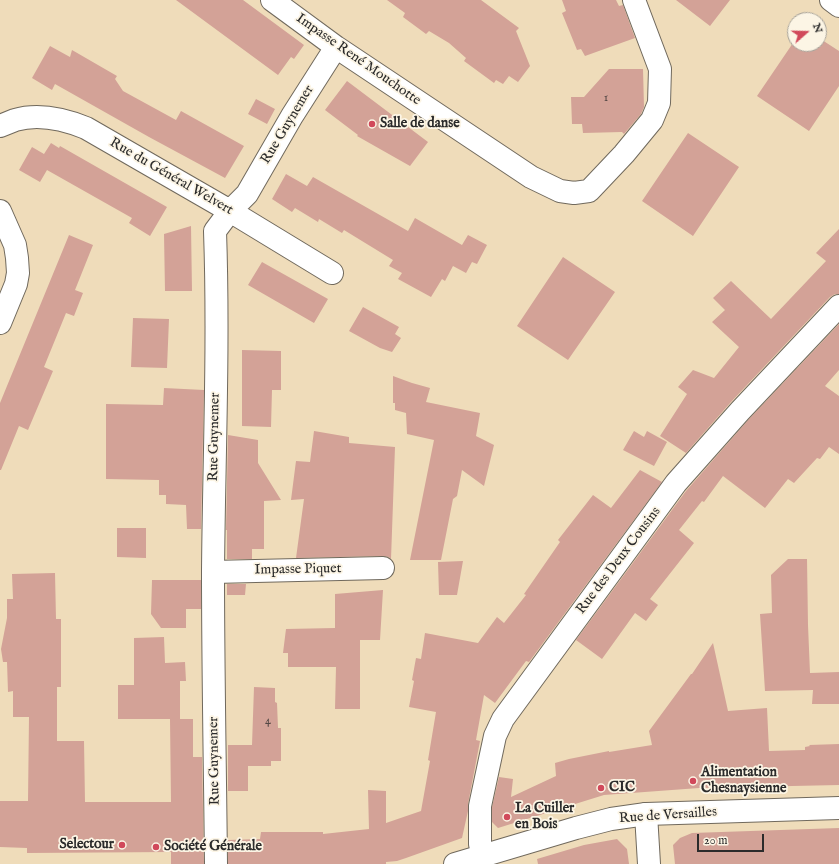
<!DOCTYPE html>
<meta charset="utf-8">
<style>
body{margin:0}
#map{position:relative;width:839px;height:864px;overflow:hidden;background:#efdcba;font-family:"IM FELL English",serif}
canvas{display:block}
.north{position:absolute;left:787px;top:12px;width:40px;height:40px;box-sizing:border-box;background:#fcf5e5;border:1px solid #a8a49b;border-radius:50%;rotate:70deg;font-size:11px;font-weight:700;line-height:16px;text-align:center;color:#2b2b2b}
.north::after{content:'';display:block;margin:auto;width:14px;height:18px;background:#d1495b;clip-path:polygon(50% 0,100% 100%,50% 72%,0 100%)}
.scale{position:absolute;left:697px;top:834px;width:67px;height:18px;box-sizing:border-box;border:2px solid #2b2b2b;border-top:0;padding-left:5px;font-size:12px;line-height:14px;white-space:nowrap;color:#2b2b2b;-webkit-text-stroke:3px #fcf5e5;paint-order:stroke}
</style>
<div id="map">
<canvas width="839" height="864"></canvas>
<div class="north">N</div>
<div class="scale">20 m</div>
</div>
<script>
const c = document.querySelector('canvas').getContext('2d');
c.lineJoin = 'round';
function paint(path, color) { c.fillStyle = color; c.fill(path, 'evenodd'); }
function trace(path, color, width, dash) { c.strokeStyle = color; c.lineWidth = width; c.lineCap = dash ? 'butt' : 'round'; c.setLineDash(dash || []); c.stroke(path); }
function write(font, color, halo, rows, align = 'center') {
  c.font = font + ' "IM FELL English",serif'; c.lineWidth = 3.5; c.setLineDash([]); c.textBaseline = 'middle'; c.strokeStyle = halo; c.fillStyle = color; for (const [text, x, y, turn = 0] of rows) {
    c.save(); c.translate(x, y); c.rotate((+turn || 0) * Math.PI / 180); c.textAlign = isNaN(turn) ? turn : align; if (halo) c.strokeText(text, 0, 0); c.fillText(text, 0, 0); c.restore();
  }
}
const building = new Path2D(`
 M176 0H243L304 45 294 59 291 57 278 75Z
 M387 0H481L519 28 516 31 530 66 518 82 509 76 503 84 496 80 494 83 464 61 466 58 449 43 429 31 426 34 403 17 405 13Z
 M562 0H616L619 6 623 5 635 38 585 56 581 49 577 50 562 13 566 11Z
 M676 0H730L710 26Z
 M819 38 839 51V86L809 131 757 96 795 40V44H819Z
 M50 46 70 57 72 50 117 76 115 79 123 91 176 120 181 111 244 146 225 178 149 137 55 84 52 90 32 78Z
 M609 69H643L644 107 641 114 624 134 622 132 583 133 582 124H572L571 97H584Z
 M347 81 428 142 410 166 357 136 358 135 325 110Z
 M256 99 275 109 267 124 248 114Z
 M688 133 739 167 693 236 642 201Z
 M51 143 59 148 60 146 167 207 150 236 129 223 132 218 47 170 40 182 19 170 32 147 44 154Z
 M286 174 307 186 313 177 408 231 415 218 462 245 468 235 487 245 477 264 472 262 466 273 453 266 445 281 442 279 431 297 398 279 402 273 389 266 393 260 344 230 342 233 319 219 318 222 295 208 292 212 272 199Z
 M191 226 192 291H165L164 234Z
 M839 229V294H835L830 297 731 402 686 453 660 436 687 394 678 387 693 370 714 378 739 347 712 322 725 310 713 298 731 281 771 319 826 261 816 253Z
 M69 235 93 245 75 290 83 293 74 316 66 313 44 367 53 371 28 430 19 426 1 470H0V403Z
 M563 257 615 292 568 360 517 326Z
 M262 262 328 299 314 323 248 285Z
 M363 307 399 327 395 334 401 338 392 352 380 348 349 331Z
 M133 318 169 319 167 368 131 367Z
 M839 324V370L825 386 839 396V454L829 447 820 459 817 458 794 483 788 479 765 508 723 476 704 502 702 501 679 530 694 543 650 599 658 605 646 621 635 613 602 659 576 640 686 491 749 419Z
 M242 350 281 351V390H272L271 427 242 426Z
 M393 376 412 383 430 388 426 402 480 413 476 436 494 445 484 486 462 470 457 496 453 499 441 560H410L434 440 407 434 406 413 395 410V403H393Z
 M164 388 204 390 201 529H187L186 505 166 504V495H159V480L106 479V404L163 405Z
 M314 431 349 437V443L395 447 391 559 389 557 383 556 296 558 304 499 291 500 296 461 310 462Z
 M634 431 644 437 647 431 667 442 654 466 623 450Z
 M228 435 258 440V463L281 500 264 501V549H252V559H227V530H226Z
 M640 470 662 482 529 662 526 661 495 703 484 695 476 740 480 741 468 804V811L462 838 406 858 397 861 386 862V864H228V840L260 839 261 832H323V834L369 829 368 790 386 791V823L421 811 430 761 428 760 436 712 409 707 414 681 412 680 416 658 421 659 425 633 478 643 497 617 504 623 526 595 524 594 560 542 558 540 593 495 611 508Z
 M117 528H146V558L117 557Z
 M788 559H807L808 625 810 673 839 672V704H812L813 690 765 691 760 614 772 613 771 575Z
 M463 561 457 595H439L438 562Z
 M55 573 56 619H61V687H57V741H84L85 802H171L170 719H118V685H134V638L164 637 165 663 185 662 186 681H180V719H193V757H202L204 864H171V852L27 853V848L0 847V801H28L29 717H13V691L8 692 7 662H3L1 649 7 618V599H13L12 574Z
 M152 580H201V609H186V628H161L151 614Z
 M227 584H246L245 595H227Z
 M383 590 380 640H360V709H335L336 667H288V653H283L286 629 335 628V594Z
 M713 643 728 711 767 708 769 751 805 750V747L810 746 809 745 839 744V785L699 788 604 795 498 828 492 822V807L499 777 513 779 511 797 556 776 555 763 569 759 609 751V752L652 745 649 731 691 674H692Z
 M254 687 275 688V702L277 703 278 728H281V761H271V766H248V791H228V745H252Z
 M839 828V864H675L673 845 680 838 692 833Z
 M617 839 627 849 629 864H538L537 859 584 845Z`);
const street = new Path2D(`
 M272 0 336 47 531 177 560 191 574 193 589 191 624 154 652 120 659 103 660 69 634 0
 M0 126C5 124 10 122 15 120 39 113 64 119 86 128L230 211 332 273
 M0 211 15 245 17 258 18 273 16 284 0 323
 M213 572 383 568
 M646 814 649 864
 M483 856 480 844V806L495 736 503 719 676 483 740 411 839 306
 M216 864C215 766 213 669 213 571 214 458 219 344 215 231L230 211 247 194 292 116 336 47`);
const secondary = new Path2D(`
 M831 0 839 6
 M455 864 576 828 611 819 646 814 839 808`);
const markers = [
 [372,124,4,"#d1495b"],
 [693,781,4,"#d1495b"],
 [601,788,4,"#d1495b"],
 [507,817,4,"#d1495b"],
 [122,845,4,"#d1495b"],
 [156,847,4,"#d1495b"]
];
const numberNames = [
 ["1",606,99],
 ["4",268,722]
];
const streetNames = [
 ["Impasse René Mouchotte",358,60,35],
 ["Rue Guynemer",288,125,-59],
 ["Rue du Général Welvert",171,177,30],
 ["Rue Guynemer",215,437,-89],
 ["Rue des Deux Cousins",619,561,-53],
 ["Impasse Piquet",298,570,-1],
 ["Rue Guynemer",215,761,-91],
 ["Rue de Versailles",668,816,-4]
];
const poiNames = [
 ["Salle de danse",380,124],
 ["Alimentation",701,773],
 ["Chesnaysienne",701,789],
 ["CIC",609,788],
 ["La Cuiller",515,809],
 ["en Bois",515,825],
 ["Selectour",114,845,"right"],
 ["Société Générale",164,847]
];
paint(building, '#d3a297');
trace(street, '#70695d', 24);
trace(secondary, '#70695d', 24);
trace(street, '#fff', 22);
trace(secondary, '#fff', 22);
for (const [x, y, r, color] of markers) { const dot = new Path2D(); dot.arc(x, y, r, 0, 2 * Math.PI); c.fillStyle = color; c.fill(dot); trace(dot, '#fcf5e5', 1.5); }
write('12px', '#554946', null, numberNames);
write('14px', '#2b2b2b', '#fcf5e5', streetNames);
write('bold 14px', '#2b2b2b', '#fcf5e5', poiNames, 'left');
</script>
